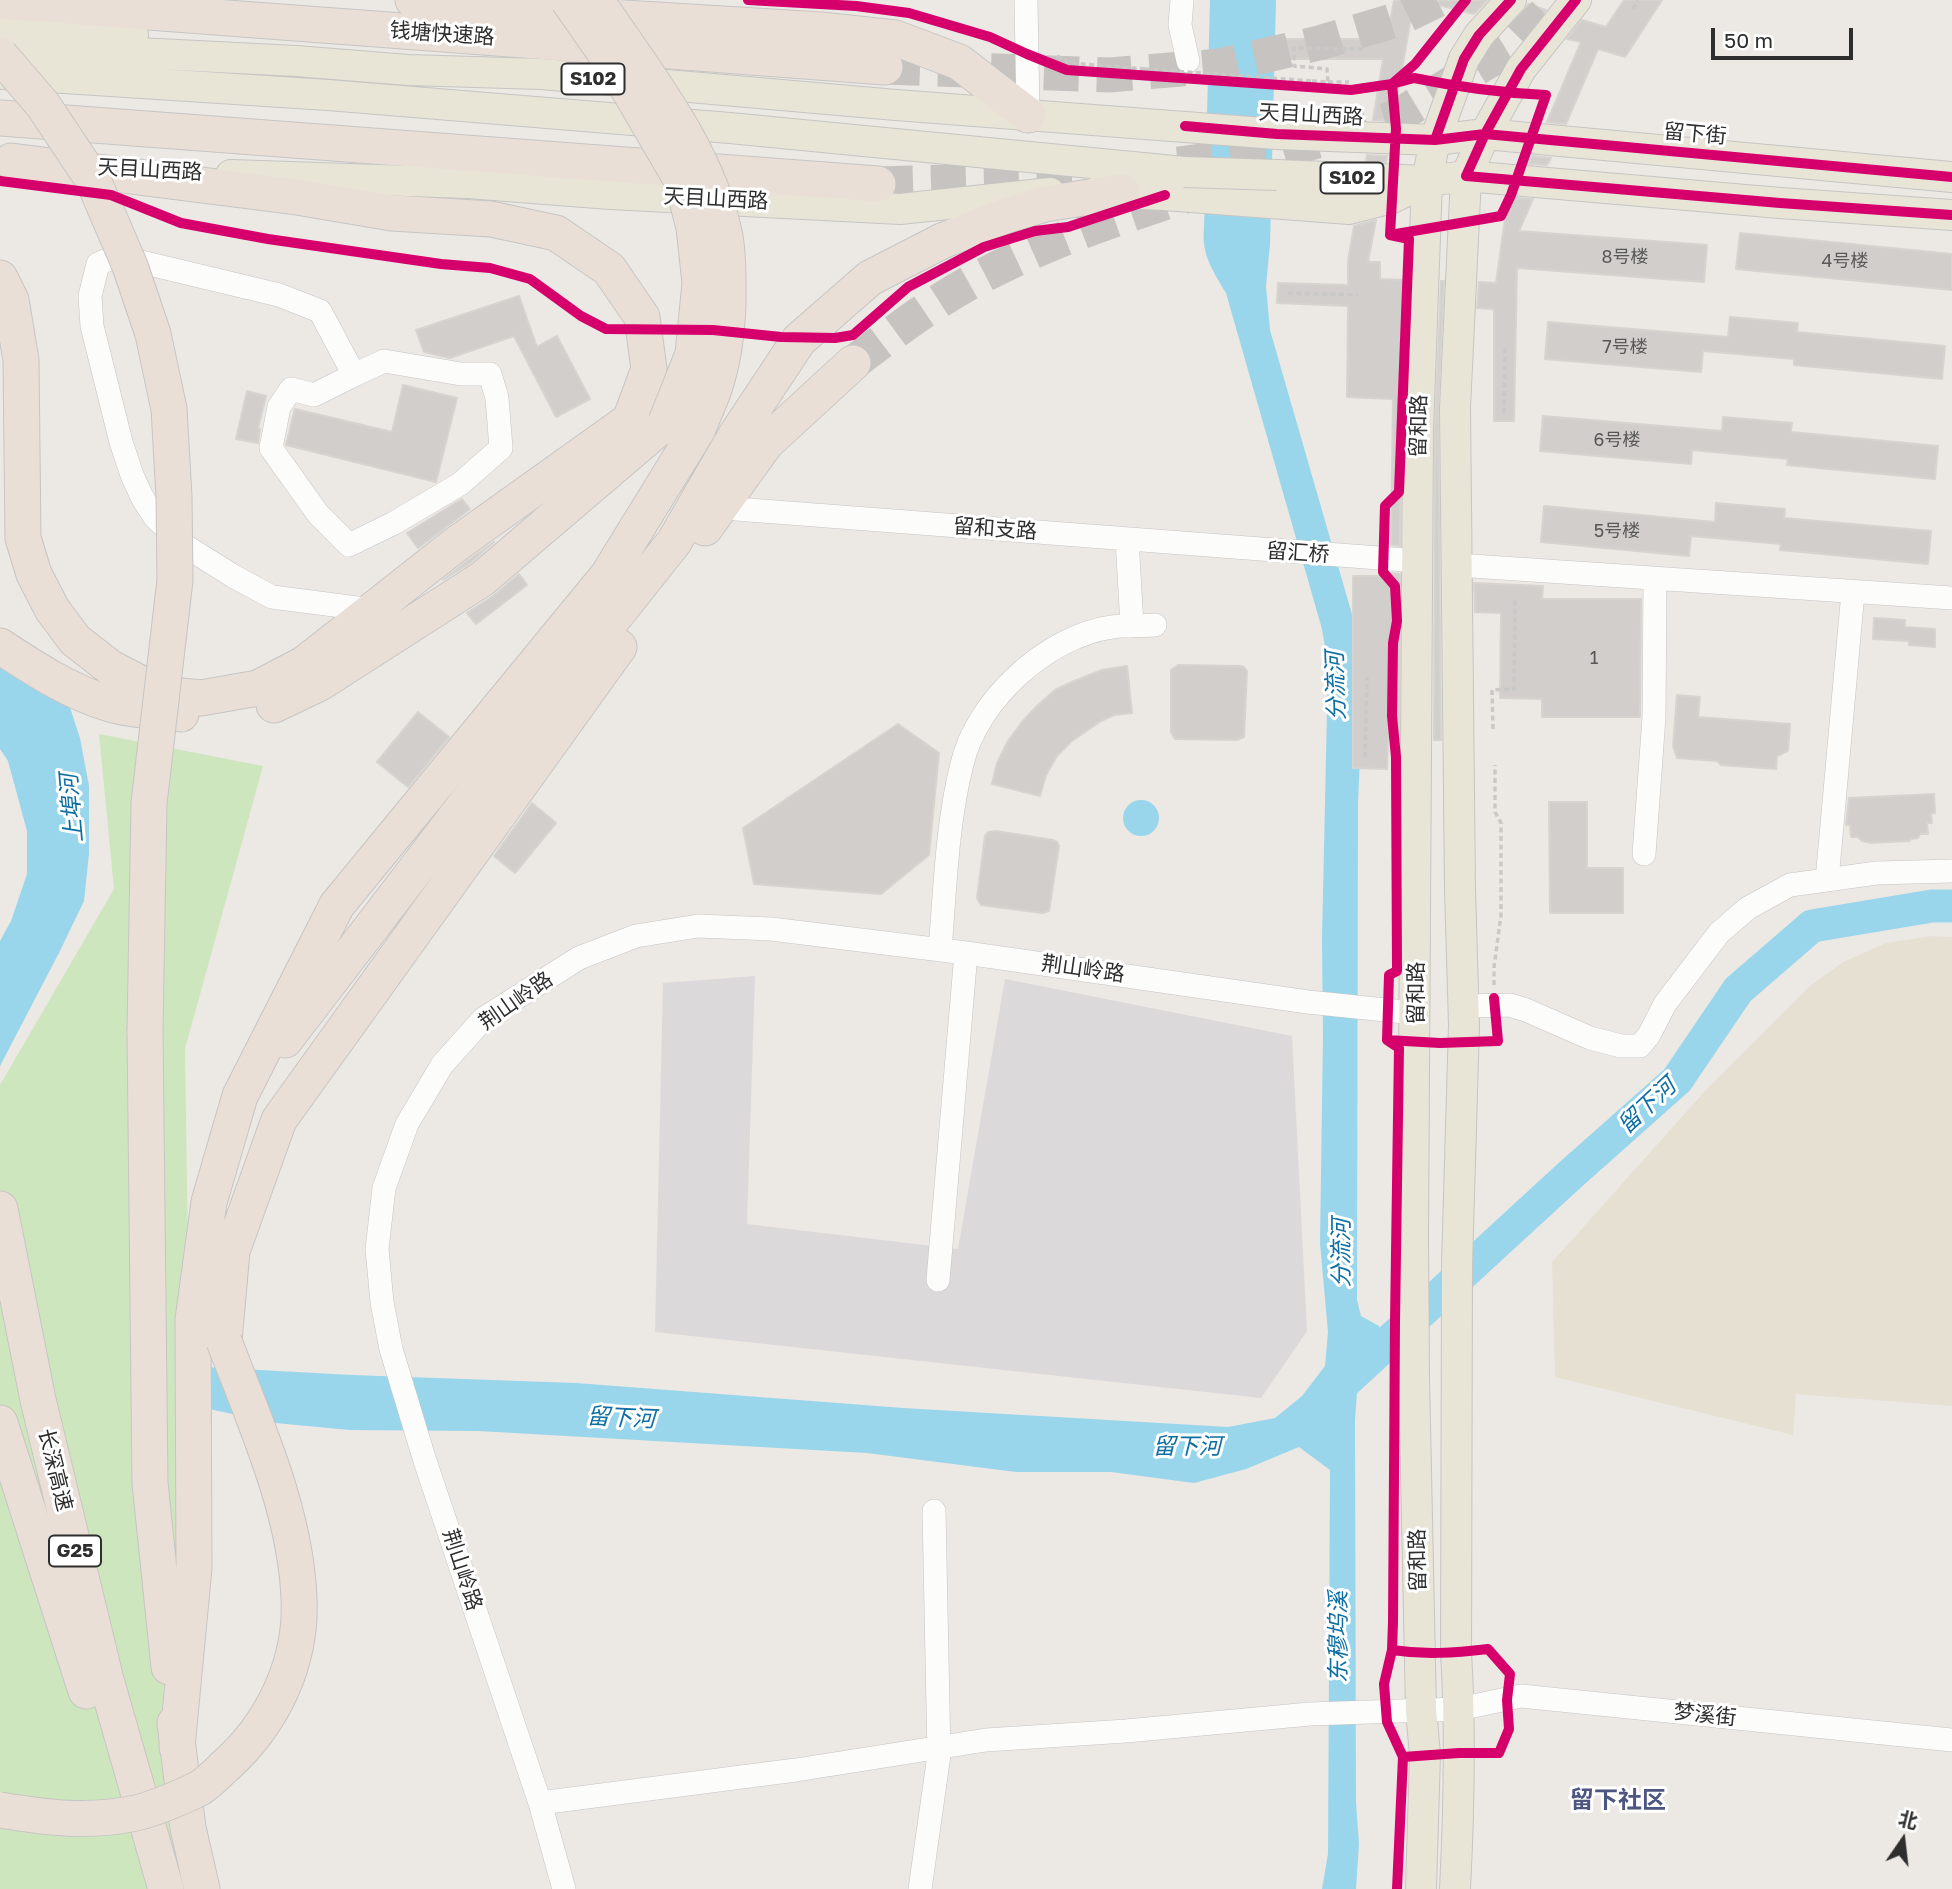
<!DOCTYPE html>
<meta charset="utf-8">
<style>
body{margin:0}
#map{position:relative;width:1952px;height:1889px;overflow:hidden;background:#ece8e4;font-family:"Golos Text","Noto Sans SC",sans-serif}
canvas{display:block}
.north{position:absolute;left:1868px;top:1805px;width:70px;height:70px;-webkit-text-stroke:5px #fff;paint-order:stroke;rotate:14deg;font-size:19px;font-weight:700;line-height:28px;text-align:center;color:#2e2e2e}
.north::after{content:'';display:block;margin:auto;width:24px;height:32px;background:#2e2e2e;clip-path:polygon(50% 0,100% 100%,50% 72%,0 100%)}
.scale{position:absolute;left:1711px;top:28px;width:142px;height:32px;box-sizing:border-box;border:4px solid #2e2e2e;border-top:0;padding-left:9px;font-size:21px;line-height:24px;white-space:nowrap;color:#2e2e2e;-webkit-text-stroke:5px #fff;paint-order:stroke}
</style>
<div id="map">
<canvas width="1952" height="1889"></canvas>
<div class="north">北</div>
<div class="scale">50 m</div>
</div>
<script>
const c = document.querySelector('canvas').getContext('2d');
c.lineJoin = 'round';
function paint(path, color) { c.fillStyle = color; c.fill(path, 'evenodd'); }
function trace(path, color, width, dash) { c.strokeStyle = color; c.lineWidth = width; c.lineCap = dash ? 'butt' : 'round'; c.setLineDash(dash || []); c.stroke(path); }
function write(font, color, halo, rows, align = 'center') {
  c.font = font + ' "Golos Text","Noto Sans SC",sans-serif'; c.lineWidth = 6; c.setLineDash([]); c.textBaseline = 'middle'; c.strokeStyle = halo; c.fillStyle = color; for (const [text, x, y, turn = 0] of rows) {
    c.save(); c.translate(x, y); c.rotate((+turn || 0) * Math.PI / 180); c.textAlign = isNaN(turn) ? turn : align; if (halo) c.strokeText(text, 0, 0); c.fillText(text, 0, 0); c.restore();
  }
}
const industrial = new Path2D(`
 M755 976 747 1224 958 1249 1005 979 1292 1036 1307 1331 1261 1398 655 1332 663 983Z`);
const education = new Path2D(`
 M1932 936 1952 937V1406L1796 1394 1793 1435 1555 1377 1552 1262 1705 1091 1810 986 1843 962 1886 943Z`);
const green = new Path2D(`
 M99 734 263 766 185 1049 197 1867 203 1889H0V1085L114 889Z`);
const water = new Path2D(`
 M1210 0H1276L1270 244 1266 286 1270 330 1360 642 1363 689 1358 803 1357 1300 1361 1316 1379 1326 1382 1362 1357 1392 1355 1420 1356 1802 1359 1844 1356 1889H1322L1328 1854 1330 1470 1299 1447 1246 1469 1194 1483 1111 1472H1016L867 1453 478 1431 350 1430 275 1423 209 1409 205 1367 352 1375 576 1383 903 1408 1228 1427 1275 1418 1302 1396 1325 1366 1328 1332 1320 1243 1323 1037 1322 939 1328 665 1322 629 1226 293C1213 271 1201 254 1204 228Z
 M0 631 62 683 80 738 89 786V854L84 901 60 951 0 1066V941L11 921 27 874V831L8 761 0 749Z
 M1123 818a18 18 0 1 1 36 0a18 18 0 1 1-36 0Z`);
const river = new Path2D(`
 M1347 1380 1570 1175 1677 1080 1738 990 1812 926 1932 906H1952`);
const building = new Path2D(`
 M1394 0H1414L1393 121 1373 120 1383 59H1283V39H1387Z
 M1439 0H1487L1474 14 1438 5Z
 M1624 0H1662L1625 57 1598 49 1566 124 1547 122 1581 42 1567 39 1582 20 1606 27Z
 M1528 4 1546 10 1530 29 1512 24 1524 12Z
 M1367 155 1387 156 1386 162 1366 161Z
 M1532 156 1551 158 1547 165 1529 164Z
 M1514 198 1533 199 1519 231 1707 245 1704 282 1517 268 1514 421H1494V309L1477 308 1479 282 1496 283 1505 219Z
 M1376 220 1368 262H1380V279L1406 280 1401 429 1400 546 1391 545 1393 399 1347 397 1348 306 1277 303 1278 283 1348 285V261L1354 226Z
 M1740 233 1952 254V290L1736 269Z
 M1441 281H1444L1438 408 1441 740H1434L1435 430Z
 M519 296 537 347 557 336 590 399 556 417 514 336 450 358 424 352 416 330Z
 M1730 317 1798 323 1797 332 1945 346 1942 379 1794 365V359L1703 351 1701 372 1545 359 1548 322 1728 337Z
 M403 385 457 398 436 482 286 445 295 409 392 432Z
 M247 391 266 396 258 428 260 429 258 443 236 439Z
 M1543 416 1722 431 1723 417 1792 423 1791 432 1938 446 1935 479 1787 465 1788 459 1692 450 1691 464 1540 451Z
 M462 499 470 509 418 548 407 533Z
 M1716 503 1785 509 1784 518 1931 531 1928 564 1780 550 1781 544 1691 536 1689 556 1541 542 1544 506 1715 522Z
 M494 542 470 563 443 580 467 561Z
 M1391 573 1400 574 1399 740 1388 739 1387 769 1353 768V576H1391Z
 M519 574 527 585 476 624 467 613 493 596Z
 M1474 583 1543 586 1542 599H1641L1640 717H1542V699L1500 698 1501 613 1475 612Z
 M1874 618 1905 620V627L1935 629V647L1909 645V641L1873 639Z
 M1178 665 1240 666 1244 667 1247 671 1244 737 1237 740 1175 739 1171 732V670Z
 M1127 666 1132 713 1114 715 1101 721 1072 741 1057 756 1046 775 1040 796 992 784 997 763 1008 741 1022 722 1036 707 1055 690 1074 681 1102 670Z
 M1677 695 1700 697 1698 717 1790 724 1788 751 1777 756 1776 769 1721 765 1717 761 1677 758 1673 746Z
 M418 712 449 737 408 787 377 762Z
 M898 724 939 753 929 855 881 894 754 884 743 828Z
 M1934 794 1935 813H1931L1932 823H1927L1928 834H1920L1918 838 1911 839 1909 841 1871 843 1862 841 1858 837H1851L1850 825H1846L1849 798Z
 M1549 802H1587V868H1623V913H1550Z
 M532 803 556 823 515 873 494 856Z
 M996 831 1053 840 1057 842 1059 846 1049 911 1042 913 981 905 977 898 985 836 988 832Z`);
const highwayTunnel = new Path2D(`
 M885 67 1109 75 1219 66 1319 43 1396 20 1437 0
 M1178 164 1283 151 1394 118 1512 47 1558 0
 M878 184 1019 180 1116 172
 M853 363C894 332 936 300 982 276 1049 241 1120 217 1192 194`);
const path = new Path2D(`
 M1633 9 1638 0
 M1057 56 1070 63 1145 69
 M1312 81 1328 82 1327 69 1294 66V48L1363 49
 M1328 82H1349
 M1288 293 1358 295
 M1504 413 1505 347
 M1493 729 1492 690 1514 689 1515 600
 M1365 757 1367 677
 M1494 985V967L1501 915V823L1495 812V765`);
const minor = new Path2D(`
 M1026 0 1028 115
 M1182 0 1180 25 1188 61
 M354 375 314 395 291 389 279 407 271 448 318 514 349 545 394 523 460 484 501 448 497 398 490 374H461L384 361 354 375 320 311 279 295 116 256 98 264 90 296 92 326 121 442 132 475 142 497 154 516 182 544 233 576 272 597 373 610
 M736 509 1418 561
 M1127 539 1132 626
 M1457 565 1952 598
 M1644 854 1654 717 1655 579
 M1827 880 1853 592
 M940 950C945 889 947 823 962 764 977 700 1047 636 1112 627 1126 625 1141 626 1155 625
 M1464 1006 1510 1005 1526 1010 1590 1038 1621 1046H1640L1649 1035 1665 1004 1719 933 1748 908 1790 885 1877 873 1952 871
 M938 1280 966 953
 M540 1803 796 1770 986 1740 1126 1731 1310 1714 1459 1709 1521 1696 1952 1740
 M564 1889 540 1803 425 1461 391 1349 382 1302 377 1249 384 1188 407 1124 442 1065 483 1019 579 958 636 936 698 926 771 929 966 953 1308 1002 1415 1013
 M920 1889 939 1755 934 1511`);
const major = new Path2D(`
 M0 21 133 35
 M0 46 296 61 408 70 541 74 896 105 1277 134 1435 140 1485 134 1952 177
 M2 74 328 95 730 128 1184 172
 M231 175 468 183 610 194 900 209 1050 193
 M1277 175 1427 181 1466 176 1780 203 1952 215
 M1097 192 1165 195 1349 209 1392 198 1427 181
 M1421 1889 1425 1755 1421 1710 1414 1376 1413 1238 1418 430 1427 181 1435 140 1464 59 1479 35 1511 0
 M1455 1889C1459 1810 1461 1732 1456 1653L1457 1264 1464 1025 1460 889 1455 408 1466 176 1485 134 1521 69 1576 0`);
const highway = new Path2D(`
 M413 0 625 18 821 30 895 38 959 62 1028 115
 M0 1 885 67
 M0 118 878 184
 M0 278 11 300 21 360 23 538 34 574 52 609 75 640 111 668 161 694 201 698 258 688 304 664 455 545 630 420 649 369 642 317 609 269 556 233 491 219 392 213 297 197 11 161
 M705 528 766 443 853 363
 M0 646C35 669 70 692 110 704 132 711 158 711 181 714
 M274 705 320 683 482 579 666 422
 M145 1031 150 1483 169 1667
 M285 1040 468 801 674 542 736 435 799 340 870 278 942 241 1005 216 1045 204 1121 192
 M0 1209 38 1400 106 1680 166 1889
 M224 1341 232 1251 279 1120 619 647
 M0 1423 86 1691
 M175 1723 188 1828 202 1889
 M177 1747 194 1568 193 1320 209 1202 240 1096 337 905 608 575 698 429`);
const pathBridge = new Path2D(`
 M1145 69 1312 81`);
const majorBridge = new Path2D(`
 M1184 172 1277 175`);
const highwayBridge = new Path2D(`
 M568 0 619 73 682 181 694 227 700 283 693 354 666 422
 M596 0C644 72 709 151 725 237 729 259 728 283 728 305 727 329 724 356 717 379 713 396 704 412 698 429
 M0 55 43 105 93 180 130 266 153 334 169 409 174 497 175 580 149 803 145 1031
 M0 1810C48 1818 88 1823 136 1813 145 1811 153 1808 161 1805 174 1800 188 1794 200 1788 209 1782 217 1774 224 1767 272 1725 302 1663 299 1599 296 1511 255 1423 224 1341`);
const cycleway = new Path2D(`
 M748 0 856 6 909 13 990 37 1027 54 1067 70 1351 90 1392 84 1415 64 1466 0
 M1576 0 1521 69 1485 134 1466 176 1780 203 1952 215
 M1414 78C1458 87 1501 93 1546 95L1511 195 1501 216 1390 235 1396 129 1392 84Z
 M1185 126 1277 134 1435 140 1485 134 1952 177
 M1435 140 1464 59 1479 35 1511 0
 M0 181 111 195 181 223 268 239 441 264 490 268 530 279 581 316 606 329 713 330 781 337 835 338 853 335 908 287 984 247 1035 231 1068 227 1165 195
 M1387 1040 1389 975 1397 971 1396 757 1392 716 1393 643 1397 621 1395 586 1383 572 1385 506 1399 492 1409 239 1390 235
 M1387 1040 1399 1048 1395 1321 1393 1622 1392 1650
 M1387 1040 1440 1043 1498 1041 1494 998
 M1488 1649 1510 1674 1507 1700 1509 1729 1499 1753H1459L1403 1757 1387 1722 1384 1684 1392 1650C1425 1655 1454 1653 1488 1649Z
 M1397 1889 1403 1757`);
const numberNames = [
 ["8号楼",1625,257],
 ["4号楼",1845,261],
 ["7号楼",1625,347],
 ["6号楼",1617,440],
 ["5号楼",1617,531],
 ["1",1594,658]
];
const shields = [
 [593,79,63],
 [1352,178,63],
 [75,1551,52]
];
const shieldNames = [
 ["S102",593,79],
 ["S102",1352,178],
 ["G25",75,1551]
];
const streetNames = [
 ["钱塘快速路",442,34,4],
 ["天目山西路",1311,115,3],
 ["留下街",1695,134,5],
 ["天目山西路",150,170,3],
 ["天目山西路",716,199,3],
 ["留和路",1419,426,-89],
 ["留和支路",995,529,4],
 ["留汇桥",1298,553,4],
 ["荆山岭路",1083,969,8],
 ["留和路",1416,993,-90],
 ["荆山岭路",516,1001,-35],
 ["长深高速",55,1470,76],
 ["留和路",1418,1560,-91],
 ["荆山岭路",462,1570,72],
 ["梦溪街",1705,1715,6]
];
const waterNames = [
 ["分流河",1336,686,-92],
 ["上埠河",72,808,-95],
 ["留下河",1647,1106,-43],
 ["分流河",1342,1253,-90],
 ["留下河",621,1418,3],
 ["留下河",1187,1447],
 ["东穆坞溪",1339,1637,-90]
];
const quarterNames = [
 ["留下社区",1618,1800]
];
paint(industrial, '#dcd9db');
paint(education, '#e6e0d3');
paint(green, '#cee6be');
paint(water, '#99d6ec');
trace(river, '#99d6ec', 33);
paint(building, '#d1cecb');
trace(building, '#d7d4d0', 2);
trace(highwayTunnel, '#c6c3c0', 35, [35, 18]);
trace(minor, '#c5c4c5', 24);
trace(major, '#c6c5c4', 32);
trace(highway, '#c6c5c4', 37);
trace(path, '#c9c9c8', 3.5, [5, 3.5]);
trace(minor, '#fcfcfb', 23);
trace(major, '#e8e4d6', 30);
trace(highway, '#eadfd6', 35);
trace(majorBridge, '#c6c5c4', 32, []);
trace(highwayBridge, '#c6c5c4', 37, []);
trace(pathBridge, '#c9c9c8', 3.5, [5, 3.5]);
trace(majorBridge, '#e8e4d6', 30);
trace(highwayBridge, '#eadfd6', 35);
trace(cycleway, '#d6006c', 10);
write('18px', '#585857', null, numberNames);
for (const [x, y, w] of shields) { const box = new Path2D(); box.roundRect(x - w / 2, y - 15.5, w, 31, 5); c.fillStyle = '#fff'; c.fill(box); trace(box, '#2e2e2e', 2); }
write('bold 19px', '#2e2e2e', null, shieldNames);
write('21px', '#2e2e2e', '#fff', streetNames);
write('italic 23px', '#0d6fa3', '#fff', waterNames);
write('bold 24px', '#4d5680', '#fff', quarterNames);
</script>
